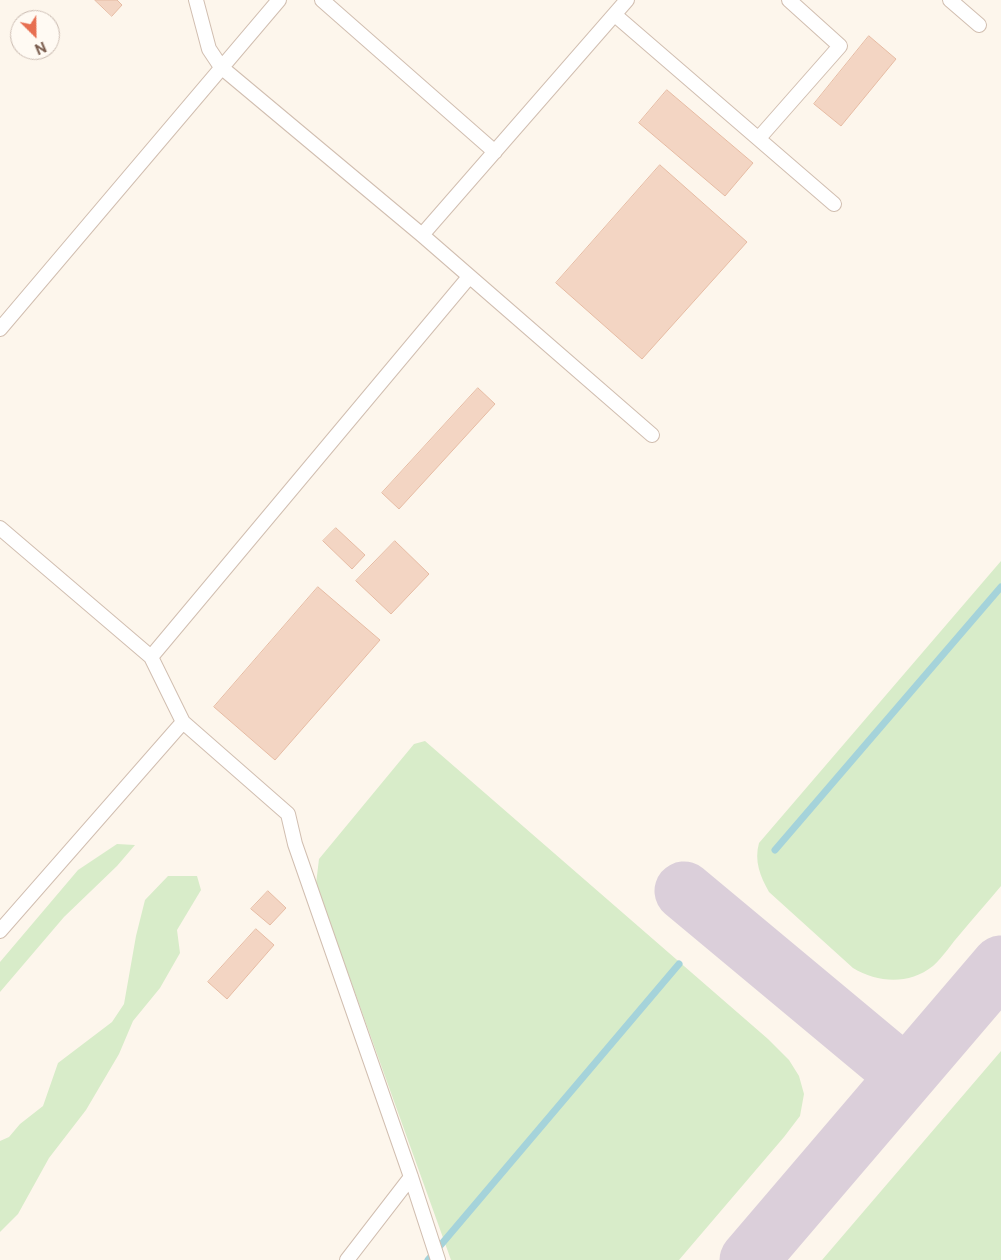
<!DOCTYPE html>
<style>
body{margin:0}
#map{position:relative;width:1001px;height:1260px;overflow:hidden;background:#fdf6ec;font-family:"Public Sans",sans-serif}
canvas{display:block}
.north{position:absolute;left:10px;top:10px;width:50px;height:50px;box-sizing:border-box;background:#fffaf3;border:1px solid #cabbb1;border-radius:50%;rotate:157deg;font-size:14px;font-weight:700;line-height:20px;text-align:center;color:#7a5c4d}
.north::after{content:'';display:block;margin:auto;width:18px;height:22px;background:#e76f51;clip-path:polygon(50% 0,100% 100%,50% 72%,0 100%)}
</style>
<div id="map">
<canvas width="1001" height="1260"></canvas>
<div class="north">N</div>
</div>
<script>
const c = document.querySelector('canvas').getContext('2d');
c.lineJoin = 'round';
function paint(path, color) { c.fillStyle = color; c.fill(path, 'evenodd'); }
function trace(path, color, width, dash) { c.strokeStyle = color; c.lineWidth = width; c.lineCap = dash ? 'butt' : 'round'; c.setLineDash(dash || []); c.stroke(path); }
const green = new Path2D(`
 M1001 561V886C988 902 974 917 961 933 952 943 943 957 933 966 909 985 878 983 853 968L769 892C760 876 754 861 759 843Z
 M425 741 768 1039 789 1060 799 1076 804 1094 800 1116 784 1137 679 1260H451L316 884 319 859 414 744Z
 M117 844 135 845 117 866 64 917 0 992V962L78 870Z
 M168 876H197L201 890 177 930 180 953 160 988 133 1021 119 1054 86 1110 49 1158 18 1214 0 1232V1141L9 1137 20 1124 43 1106 58 1063 112 1022 124 1004 136 936 145 900Z
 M1001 1051V1260H822Z`);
const stream = new Path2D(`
 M775 850 1001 587
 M428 1260 679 964`);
const taxiway = new Path2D(`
 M684 891 906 1076
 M749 1260 1001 965`);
const building = new Path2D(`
 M95 0H117L122 5 112 16Z
 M869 36 896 59 841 126 814 104Z
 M667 90 753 163 725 196 639 123Z
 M660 165 747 242 642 359 556 283Z
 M478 388 495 404 399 509 382 493Z
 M336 528 365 555 352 569 323 541Z
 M395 541 429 574 391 614 356 581Z
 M318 587 380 640 275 760 214 707Z
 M268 891 286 908 270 925 251 909Z
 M256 929 274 945 227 999 208 982Z`);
const lane = new Path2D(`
 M196 0 209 49 221 67 422 235 652 435
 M322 0 495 152
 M950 0 979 25
 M615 15 834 204
 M759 138 840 46 789 0
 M422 235 627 0
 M0 329 279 0
 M0 528 151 657 183 722 288 814 295 844 411 1177 438 1260
 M151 657 469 277
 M0 931 183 722
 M347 1260 411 1177`);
paint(green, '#d8ecc9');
trace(stream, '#a5d3da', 7);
trace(taxiway, '#dbcfda', 59);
paint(building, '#f3d5c3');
trace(building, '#e6bba3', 1);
trace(lane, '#d1beb0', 16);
trace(lane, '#fff', 14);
</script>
